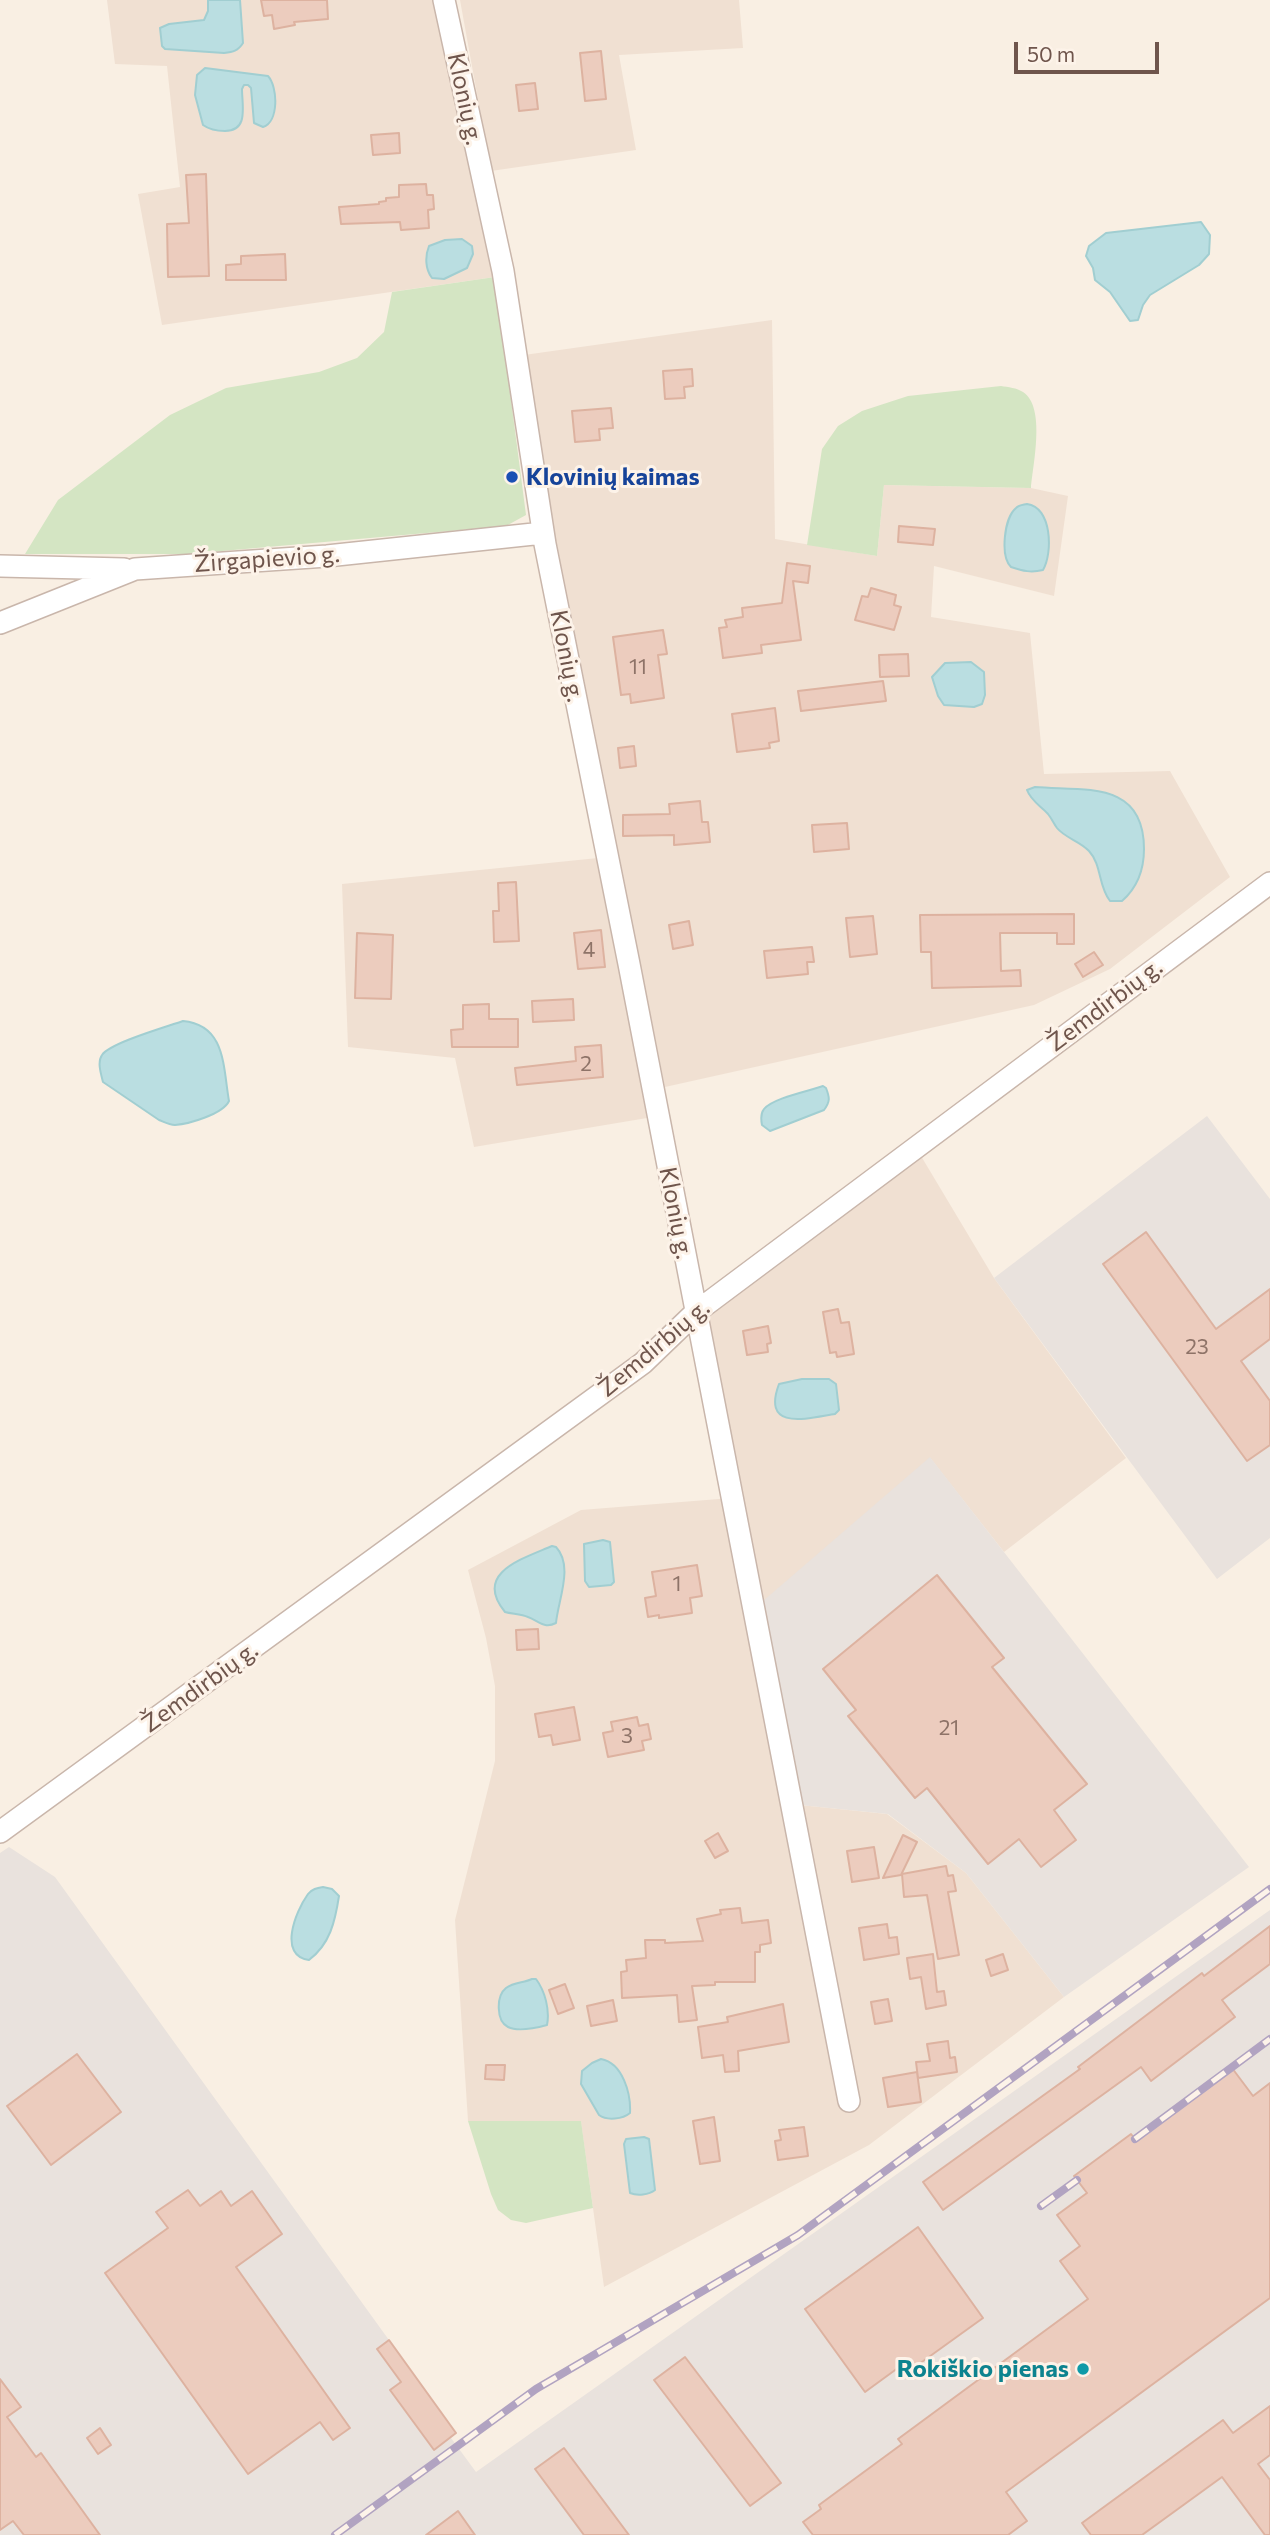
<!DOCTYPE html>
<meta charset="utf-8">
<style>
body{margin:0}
#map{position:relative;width:1270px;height:2535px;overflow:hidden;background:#f9efe3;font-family:Commissioner,sans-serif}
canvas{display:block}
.scale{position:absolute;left:1014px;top:42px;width:145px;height:32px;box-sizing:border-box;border:4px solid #6f554c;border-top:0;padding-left:9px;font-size:21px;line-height:24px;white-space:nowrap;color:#6f554c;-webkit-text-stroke:5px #fdf3e9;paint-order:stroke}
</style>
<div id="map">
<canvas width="1270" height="2535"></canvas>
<div class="scale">50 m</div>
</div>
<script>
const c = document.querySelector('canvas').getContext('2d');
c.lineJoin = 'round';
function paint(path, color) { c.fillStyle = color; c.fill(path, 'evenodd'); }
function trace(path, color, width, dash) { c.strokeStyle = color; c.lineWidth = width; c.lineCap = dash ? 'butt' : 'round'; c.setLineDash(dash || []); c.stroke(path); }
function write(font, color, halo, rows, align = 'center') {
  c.font = font + ' Commissioner,sans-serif'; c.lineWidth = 6; c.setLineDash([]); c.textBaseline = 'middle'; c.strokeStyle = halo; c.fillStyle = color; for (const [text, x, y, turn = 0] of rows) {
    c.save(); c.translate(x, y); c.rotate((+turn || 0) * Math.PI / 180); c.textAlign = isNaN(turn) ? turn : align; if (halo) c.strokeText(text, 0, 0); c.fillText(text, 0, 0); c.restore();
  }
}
const residential = new Path2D(`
 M107 0H436L495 277 162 325 138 194 180 187 167 66 115 64Z
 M460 0H739L743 48 619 55 636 150 491 171Z
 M772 320 775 539 877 556 884 485 1031 488 1068 496 1054 596 934 566 931 617 1030 633 1044 774 1170 771 1230 877 1110 969 1034 1005 665 1087 548 500 524 355Z
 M598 858 647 1118 474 1147 455 1058 348 1047 342 884Z
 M921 1156 994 1278 1126 1458 1004 1552 930 1458 800 1805 887 1814 966 1873 1064 1997 869 2145 604 2287 581 2122 468 2121 455 1920 495 1761V1686L486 1638 468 1570 581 1510 744 1497 707 1313Z`);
const industrial = new Path2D(`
 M1207 1116 1270 1199V1538L1217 1579 994 1278Z
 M930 1457 1249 1867 1064 1997 966 1873 888 1814 800 1805 763 1601Z
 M9 1847 55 1877 456 2433 451 2438 476 2472 1270 1910V2535H0V1853Z`);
const green = new Path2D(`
 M495 277 526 515 506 526 188 554H25L58 500 170 415 226 388 319 372 357 358 384 332 392 292Z
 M1001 386C1008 387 1017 388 1023 392 1046 407 1033 464 1031 488L884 485 877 556 807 545 822 449 838 426 862 411 908 396Z
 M468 2121H581L593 2208 526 2223 511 2220 498 2210 491 2194Z`);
const water = new Path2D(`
 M208 0H240L243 43C238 51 233 52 224 53L165 49 162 46 160 28 169 24 204 20 208 11Z
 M205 68 268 76C278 87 279 122 263 127L254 123 251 88 248 85H244L242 89C242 106 249 131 225 131 217 131 210 130 203 125L195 95 197 75Z
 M1201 222 1210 235 1209 254 1199 265 1150 295 1143 305 1138 320 1130 321 1110 292 1095 280 1093 268 1086 256 1089 246 1106 233Z
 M462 239 472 246 473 254 467 268 444 279 432 278C425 269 425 256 429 246L445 240Z
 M1027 504C1052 507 1053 553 1043 570 1031 573 1023 571 1011 567 1000 556 1004 518 1016 508 1019 505 1023 505 1027 504Z
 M971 662 984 672 985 695 982 704 974 707 944 705 938 696 932 677 945 663Z
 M1035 787C1085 791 1144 780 1144 849 1144 869 1138 887 1122 901H1110C1098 886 1102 865 1089 851 1080 841 1065 838 1057 828 1054 824 1052 819 1048 814 1041 806 1031 801 1027 790Z
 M183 1021C226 1025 223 1067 229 1101 223 1114 189 1124 175 1125 169 1125 164 1122 159 1120L103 1082C101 1074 97 1062 102 1055 110 1043 166 1027 183 1021Z
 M823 1086 826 1088C830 1098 830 1102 824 1110L770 1131 762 1125C761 1120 760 1114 764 1109 773 1098 809 1091 823 1086Z
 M802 1379H829L836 1384 839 1410 835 1414C809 1418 761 1432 779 1384Z
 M603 1540 610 1542 614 1582 611 1585 589 1587 585 1581 584 1544Z
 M552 1546 556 1547C574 1566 558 1600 556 1623 544 1629 539 1621 528 1617 521 1614 512 1614 505 1612 473 1573 522 1559 552 1546Z
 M323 1887 332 1889 339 1896C335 1922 330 1944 309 1960 278 1956 295 1912 308 1894 312 1889 317 1888 323 1887Z
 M532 1979H536C545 1991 550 2010 547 2025 536 2028 518 2032 508 2027 496 2021 496 1996 506 1988 514 1982 524 1983 532 1979Z
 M601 2059C623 2063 631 2094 630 2113 623 2119 607 2121 599 2115L581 2084 582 2071 592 2063Z
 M644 2137 649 2139 655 2190C649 2195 637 2196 630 2193L624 2144 626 2139Z`);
const building = new Path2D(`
 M261 0H327L328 19 294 22 295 25 274 29 272 15 264 16Z
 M601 51 606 99 585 101 580 53Z
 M535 83 538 109 519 111 516 85Z
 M399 133 400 153 373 155 371 135Z
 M206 174 209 276 168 277 167 224 189 223 186 175Z
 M426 184 427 195H433L434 209 428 210 429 228 401 230 400 222 341 224 339 207 379 204V202L386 201V198L399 197V185Z
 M285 254 286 280H226V265L241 264V256Z
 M692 369 693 386 684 387 685 398 665 399 663 371Z
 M611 408 613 428 599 429 600 440 575 442 572 411Z
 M899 526 935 529 933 545 898 542Z
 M787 563 810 566 808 583 793 581 801 640 761 645 762 653 723 658 719 628 727 627 725 620 743 617 742 608 782 603Z
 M871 588 896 595 894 605 901 607 894 630 855 620 862 596 868 597Z
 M663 630 667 654 658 655 664 698 631 703 630 694 621 695 613 637Z
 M908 654 909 676 880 677 879 655Z
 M883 681 886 701 801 711 798 691Z
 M775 708 779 741 769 743 770 748 737 752 732 714Z
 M634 746 636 766 620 768 618 748Z
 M700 801 702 822H708L710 842 674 845V835L623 836V815L670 814 669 804Z
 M847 823 849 849 814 852 812 825Z
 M516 882 519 941 494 942 493 911H499L498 883Z
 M1074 914V944H1057V933H1000L1001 971 1020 970 1021 986 932 988 931 952H921L920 915Z
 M873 916 877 954 850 957 846 918Z
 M689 921 693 945 673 949 669 925Z
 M601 930 605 967 578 969 574 933Z
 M357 933 393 935 391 999 355 998Z
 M812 947 814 962H807L808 974 767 978 764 951Z
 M1094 952 1103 965 1083 977 1075 964Z
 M573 999 574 1020 533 1022 532 1001Z
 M489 1004V1019H518V1047H452L451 1030 463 1029V1005Z
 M601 1045 603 1077 517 1085 515 1068 576 1061 575 1047Z
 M1146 1232 1216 1329 1270 1289V1339L1241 1361 1270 1401V1445L1247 1461 1103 1264Z
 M838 1309 841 1323 849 1322 854 1354 837 1357 836 1352 830 1353 823 1312Z
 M768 1326 771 1343 767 1344 768 1352 747 1355 743 1331Z
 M697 1565 702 1596 690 1598 692 1613 659 1618V1615L648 1617 645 1598 656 1596 652 1572Z
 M937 1575 1004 1658 992 1667 1087 1784 1054 1810 1076 1840 1041 1867 1019 1839 988 1864 927 1788 915 1798 848 1716 856 1710 823 1669Z
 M538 1629 539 1649 517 1650 516 1630Z
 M574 1707 580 1740 553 1745 551 1735 539 1737 535 1714Z
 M637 1717 639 1726 648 1724 651 1739 642 1741 644 1750 608 1757 603 1733 613 1731 611 1722Z
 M718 1833 728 1851 715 1858 705 1841Z
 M903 1835 917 1842 901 1875 883 1878Z
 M874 1847 879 1878 852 1882 847 1851Z
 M946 1866 948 1876 953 1875 956 1891 948 1892 959 1955 938 1959 927 1895 904 1897 902 1874Z
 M740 1908 742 1923 768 1920 771 1943 760 1945V1952H755V1982H715V1985L692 1986 697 2020 679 2022 677 1995 622 1998 621 1972 627 1971 626 1960 646 1958 645 1940H665V1943L703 1941 697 1919 721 1914 720 1910Z
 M887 1924 889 1938 897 1937 899 1954 864 1960 859 1928Z
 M1270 1926V1964L1222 2000 1235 2017 1151 2081 1141 2067 943 2210 923 2182 1080 2069 1078 2067 1202 1973 1204 1976Z
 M933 1954 937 1992 944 1991 946 2005 926 2009 921 1977 910 1979 907 1958Z
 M1003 1954 1008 1970 991 1976 986 1960Z
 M565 1984 574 2008 558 2014 549 1990Z
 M888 1999 892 2021 875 2024 871 2002Z
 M613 2000 617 2021 591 2026 587 2006Z
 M783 2004 789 2042 738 2051 739 2071 725 2072 723 2055 702 2058 698 2027 728 2022 727 2017Z
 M948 2041 950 2058 955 2057 957 2072 918 2078 916 2062 930 2061 927 2044Z
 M77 2054 121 2112 51 2165 7 2106Z
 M486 2065H505L504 2080 485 2079Z
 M1232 2068 1253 2096 1270 2083V2298L1006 2492 1027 2521 1008 2535H813L803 2522 821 2509 819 2505 902 2444 898 2439 1088 2299 1060 2261 1080 2246 1057 2215 1087 2193 1074 2176 1131 2134 1135 2139Z
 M917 2072 921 2102 888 2107 883 2078Z
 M714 2117 720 2161 700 2164 693 2121Z
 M804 2127 808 2156 778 2160 775 2141 781 2140 779 2130Z
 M188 2190 200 2206 221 2191 231 2206 252 2191 282 2234 236 2267 350 2428 333 2440 320 2422 248 2474 105 2273 168 2228 156 2212Z
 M918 2227 983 2318 908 2372 902 2365 865 2392 805 2309Z
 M389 2340 456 2433 434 2450 390 2390 401 2382 377 2349Z
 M685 2357 781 2483 750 2506 654 2380Z
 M0 2379 21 2407 7 2417 36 2457 41 2453 100 2535H24L13 2521 0 2530Z
 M1270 2406V2455L1258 2464 1270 2480V2535H1265L1222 2477 1142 2535H1091L1082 2523 1223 2420 1233 2433Z
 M100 2428 111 2445 98 2454 87 2438Z
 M564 2448 629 2535H584L535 2469Z
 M458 2511 475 2535H426Z`);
const minor = new Path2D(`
 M444 0 503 271 545 544 629 964 849 2101
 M0 566 124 569
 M0 623 135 569 327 556 543 533
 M0 1832 643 1363 696 1312 1270 883`);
const rail = new Path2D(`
 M1135 2139 1270 2039
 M1041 2206 1077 2180
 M335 2535 536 2389 798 2235 1270 1889`);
const markers = [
 [512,477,7,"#1a4fb4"],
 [1083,2369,7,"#0f9aa8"]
];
const numberNames = [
 ["11",638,667],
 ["4",589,950],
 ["2",586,1064],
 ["23",1197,1347],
 ["1",677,1584],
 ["21",949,1728],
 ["3",627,1736]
];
const streetNames = [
 ["Klonių g.",465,99,78],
 ["Žirgapievio g.",267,559,-4],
 ["Klonių g.",567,656,79],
 ["Žemdirbių g.",1105,1005,-37],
 ["Klonių g.",676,1213,79],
 ["Žemdirbių g.",654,1348,-40],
 ["Žemdirbių g.",200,1687,-36]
];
const transitNames = [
 ["Klovinių kaimas",526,477]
];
const cultureNames = [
 ["Rokiškio pienas",1069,2369]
];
paint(residential, '#f0e0d2');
paint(industrial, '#e9e2dd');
paint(green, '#d4e5c3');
paint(water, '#badee1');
trace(water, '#a1ced1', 2);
paint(building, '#ecccbe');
trace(building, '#ddb2a0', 2);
trace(minor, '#c9b6ab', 24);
trace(minor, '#fff', 21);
trace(rail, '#b1a3c1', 8);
trace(rail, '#fdf3e9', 5, [16]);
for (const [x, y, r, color] of markers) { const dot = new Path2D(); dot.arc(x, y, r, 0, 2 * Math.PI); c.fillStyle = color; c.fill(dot); trace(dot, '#fdf3e9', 2.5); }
write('21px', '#8e7368', null, numberNames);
write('24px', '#6f554c', '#fdf3e9', streetNames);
write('bold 24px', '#164399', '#fdf3e9', transitNames, 'left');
write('bold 24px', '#0d838f', '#fdf3e9', cultureNames, 'right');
</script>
